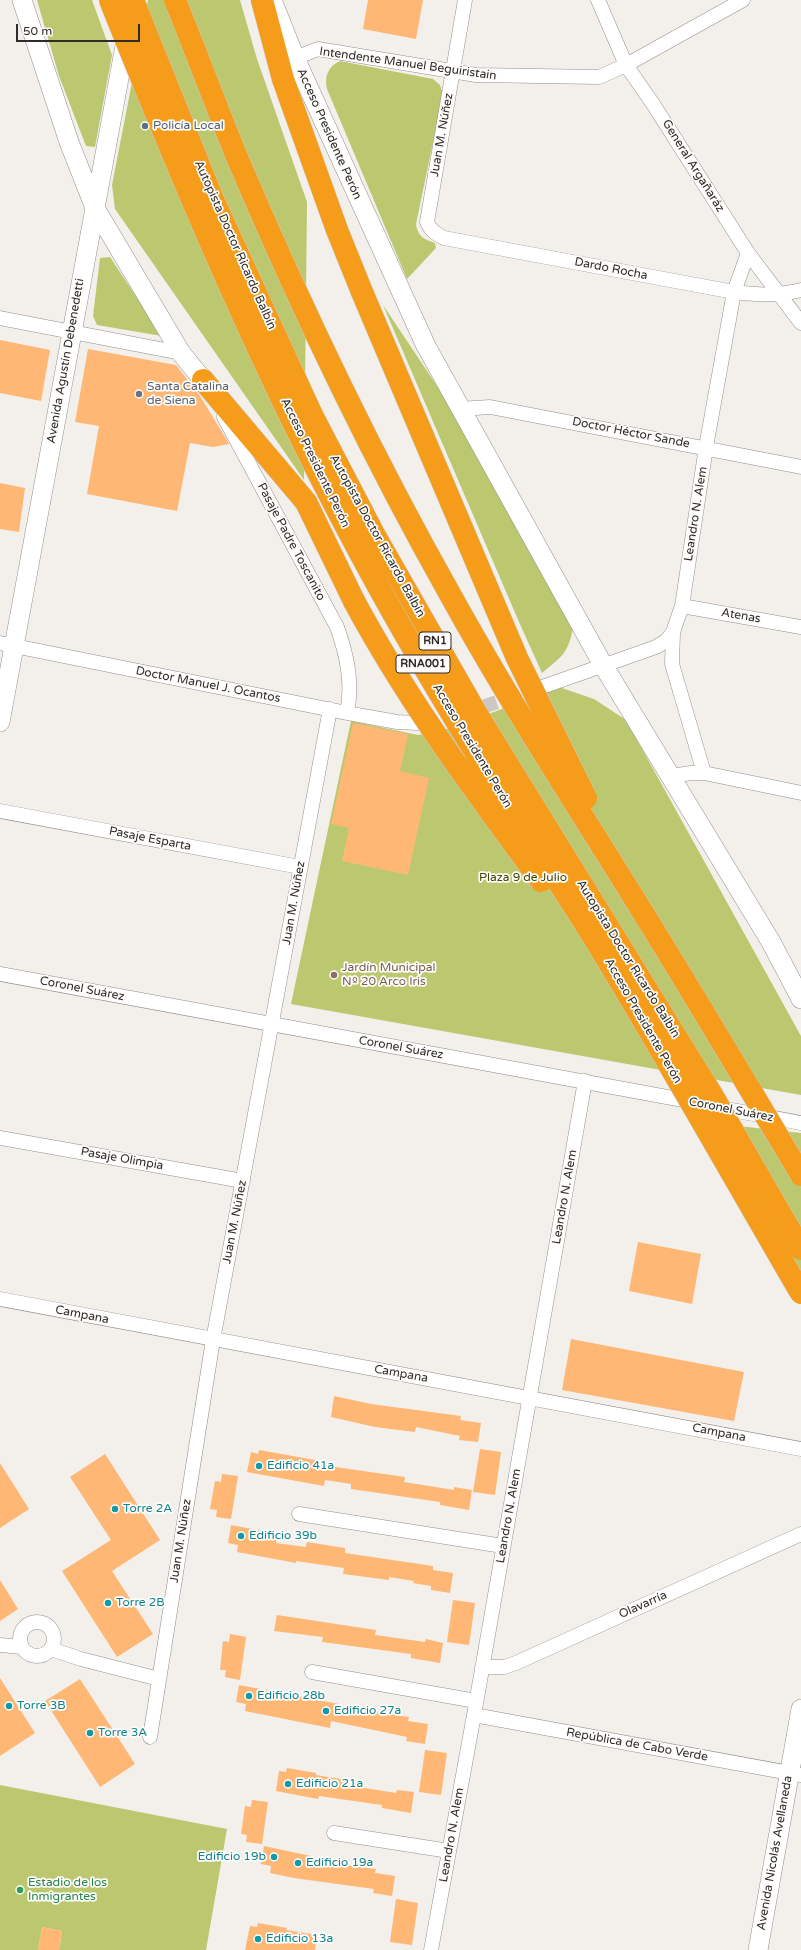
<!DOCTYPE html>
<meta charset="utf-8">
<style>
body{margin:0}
#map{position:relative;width:801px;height:1950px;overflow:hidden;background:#f3efeb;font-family:"Varela Round",sans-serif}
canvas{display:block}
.scale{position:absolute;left:16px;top:24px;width:124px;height:18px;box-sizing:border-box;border:2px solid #2d2c2a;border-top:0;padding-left:5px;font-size:12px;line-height:14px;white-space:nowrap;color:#2d2c2a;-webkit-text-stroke:3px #fffdfa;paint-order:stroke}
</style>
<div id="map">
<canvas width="801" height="1950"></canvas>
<div class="scale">50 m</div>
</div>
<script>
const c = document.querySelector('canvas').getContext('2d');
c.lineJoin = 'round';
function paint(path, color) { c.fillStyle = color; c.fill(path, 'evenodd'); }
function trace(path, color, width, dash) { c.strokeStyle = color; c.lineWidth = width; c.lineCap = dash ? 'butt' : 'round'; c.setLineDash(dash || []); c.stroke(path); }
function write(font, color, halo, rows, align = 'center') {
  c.font = font + ' "Varela Round",sans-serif'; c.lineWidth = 3.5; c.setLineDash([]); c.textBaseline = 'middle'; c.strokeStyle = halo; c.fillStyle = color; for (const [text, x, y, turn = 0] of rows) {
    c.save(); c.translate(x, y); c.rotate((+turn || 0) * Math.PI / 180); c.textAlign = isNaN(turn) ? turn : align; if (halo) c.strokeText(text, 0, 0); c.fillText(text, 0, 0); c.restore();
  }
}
const green = new Path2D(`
 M37 0H92L112 55 95 147 86 146 59 76Z
 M148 0H240L257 59 307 202 304 480 115 209 112 185Z
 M340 61 433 79 440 85 443 94 416 224C418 237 424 239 435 243L436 248 407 279 327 89C324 77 328 66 340 61Z
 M110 257 162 336 97 325 93 316 100 258Z
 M383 305 447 401 573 628C568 654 562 656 542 673L519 622Z
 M559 687 594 699 626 720 801 1036V1095L291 1004 351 721 418 735 452 728Z
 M694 1121 801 1133V1304Z
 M0 1785 227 1829 206 1950H59L62 1931 42 1927 38 1950H0Z`);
const building = new Path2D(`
 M368 0H423L416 39 363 29Z
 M0 340 50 350 41 401 0 393Z
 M88 349 176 365 200 396 225 437 229 444 213 447 190 443 177 511 87 494 99 426 75 422Z
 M0 483 25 488 19 532 0 529Z
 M353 723 408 734 400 771 429 778 408 875 342 861 349 828 331 824Z
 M638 1242 701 1254 692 1304 629 1291Z
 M571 1339 744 1372 734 1421 562 1390Z
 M334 1396 371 1404 461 1416 460 1420 481 1423 478 1442 459 1440 460 1436 416 1427 415 1432 375 1427 331 1417Z
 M480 1449 501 1452 495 1495 473 1492Z
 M259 1450 315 1460 314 1464 405 1477 404 1482 454 1490V1487L472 1490 469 1510 440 1505V1502L351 1489V1484L325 1480 324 1486 247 1472 251 1452 258 1454Z
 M105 1454 160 1540 112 1571 153 1634 117 1657 62 1571 111 1540 70 1477Z
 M0 1463 29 1509 0 1528Z
 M222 1474 238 1476 231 1519 216 1517 217 1510 210 1509 215 1481 221 1482Z
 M231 1525 278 1534 276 1543 306 1547 307 1542 345 1548V1553L433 1566V1570L453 1573 450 1593 431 1590V1586L413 1583 414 1581 389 1577V1580L343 1574 344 1568 296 1561V1563L237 1552 238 1545 228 1543Z
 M0 1580 18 1609 0 1621Z
 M453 1600 475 1603 469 1645 447 1642Z
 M277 1615 376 1630 375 1635 425 1642 426 1639 443 1643 440 1663 411 1658V1654L322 1642 323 1637 274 1631Z
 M230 1634 246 1637 240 1680 225 1677 226 1670H220L223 1641 229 1642Z
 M0 1678 35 1733 0 1756Z
 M80 1679 135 1764 100 1787 45 1701Z
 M239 1685 339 1704V1707L409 1717 408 1721 428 1724 425 1744 406 1741 407 1737 331 1721 330 1728 245 1711 246 1704 236 1702Z
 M425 1750 447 1753 441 1795 419 1792Z
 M287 1768 316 1773V1775L347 1780 346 1785 396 1793 397 1790 414 1792 411 1813 382 1808V1805L319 1796 318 1799 276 1791 279 1771 286 1772Z
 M252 1800 268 1802 262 1844 246 1842 247 1835 241 1834 245 1806 251 1807Z
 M264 1846 311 1856 310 1860 376 1869 375 1873 395 1876 392 1896 373 1893 374 1889 294 1878 270 1873 271 1866 261 1864Z
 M396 1899 418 1903 412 1945 390 1942Z
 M258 1923 287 1928 286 1930 317 1935 315 1950H245L250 1926 257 1927Z
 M42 1927 62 1931 59 1950H38Z`);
const streetTunnel = new Path2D(`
 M423 723 439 722 540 687`);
const street = new Path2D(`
 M465 0 427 222C431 231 436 234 444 238L734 292C759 295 776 296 801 290
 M598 0 626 65 653 104 748 253 801 323
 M295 58 318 49 476 75 599 77 626 65 743 0
 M0 318 181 353
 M460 409 490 407 801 467
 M224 417 337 627C347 655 353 683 347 713
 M682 606 801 627
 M0 643 347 713 397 722 417 723
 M542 687 656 647 666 641 673 632
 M704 773 672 664 673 632 682 606 706 447 734 292 748 253
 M671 776 691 773H704L801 793
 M0 811 300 867
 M0 974 694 1102
 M716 1107 801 1123
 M0 1138 243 1181
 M0 1299 801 1449
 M299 1514 503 1546
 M20 1639a17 17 0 1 1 34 0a17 17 0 1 1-34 0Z
 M0 1645 21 1647
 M51 1649 81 1659 159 1679
 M482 1667H504L516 1663 801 1534
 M312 1672 476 1701
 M474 1715 801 1775
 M150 1737 213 1340 330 709
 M334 1833 449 1851
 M431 1950 474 1715 585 1081`);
const secondary = new Path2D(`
 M22 0 69 142 95 208 181 353 203 380
 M272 0 295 58 426 346 603 665 771 942 801 999
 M0 722 127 35
 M758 1950 801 1709`);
const highway = new Path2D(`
 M262 0 283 79 337 230 362 292
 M203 380 306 502 354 601`);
const highwayBridge = new Path2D(`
 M110 0C183 183 259 364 352 538 397 623 446 706 497 787 531 841 567 894 600 948 669 1062 734 1178 801 1293
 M133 0 212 197 312 415 375 536 475 711 711 1093 801 1249
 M175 0C197 54 217 109 239 162 302 310 372 456 451 596 510 703 577 806 642 911 696 998 748 1086 801 1175
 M362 292 517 658 586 798
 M354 601C407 700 474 790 541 881`);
const markers = [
 [145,126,4,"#5c6f8a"],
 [139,394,4,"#6b7280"],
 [334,975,4,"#8d6e63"],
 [259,1466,4,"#0f9aa8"],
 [115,1509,4,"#0f9aa8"],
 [241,1536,4,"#0f9aa8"],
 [108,1603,4,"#0f9aa8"],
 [249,1696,4,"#0f9aa8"],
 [9,1706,4,"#0f9aa8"],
 [326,1711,4,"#0f9aa8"],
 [90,1733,4,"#0f9aa8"],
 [288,1784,4,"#0f9aa8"],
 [274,1857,4,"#0f9aa8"],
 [298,1863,4,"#0f9aa8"],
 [20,1890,4,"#2e9e5b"],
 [258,1939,4,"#0f9aa8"]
];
const shields = [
 [435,641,32],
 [423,664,54]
];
const shieldNames = [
 ["RN1",435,641],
 ["RNA001",423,664]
];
const streetNames = [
 ["Intendente Manuel Beguiristain",408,64,8],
 ["Acceso Presidente Perón",329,134,66],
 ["Juan M. Núñez",442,135,-80],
 ["General Argañaráz",693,166,58],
 ["Autopista Doctor Ricardo Balbín",235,245,66],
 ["Dardo Rocha",611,269,11],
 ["Avenida Agustín Debenedetti",66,361,-80],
 ["Doctor Héctor Sande",631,433,11],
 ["Acceso Presidente Perón",315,463,64],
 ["Leandro N. Alem",696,514,-81],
 ["Autopista Doctor Ricardo Balbín",377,536,61],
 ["Pasaje Padre Toscanito",291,542,62],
 ["Atenas",741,616,10],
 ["Doctor Manuel J. Ocantos",208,685,11],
 ["Acceso Presidente Perón",472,746,59],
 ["Pasaje Esparta",150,839,11],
 ["Juan M. Núñez",294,903,-80],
 ["Autopista Doctor Ricardo Balbín",628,959,58],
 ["Coronel Suárez",82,989,11],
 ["Acceso Presidente Perón",643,1021,60],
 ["Coronel Suárez",401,1048,10],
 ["Coronel Suárez",731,1110,11],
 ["Pasaje Olimpia",122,1159,10],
 ["Leandro N. Alem",565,1197,-80],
 ["Juan M. Núñez",235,1222,-79],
 ["Campana",82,1315,11],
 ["Campana",401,1374,10],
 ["Campana",719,1433,11],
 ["Leandro N. Alem",509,1516,-80],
 ["Juan M. Núñez",181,1541,-81],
 ["Olavarría",643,1605,-24],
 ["República de Cabo Verde",637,1745,10],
 ["Leandro N. Alem",452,1835,-80],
 ["Avenida Nicolás Avellaneda",775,1853,-80]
];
const serviceNames = [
 ["Policía Local",153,126]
];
const worshipNames = [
 ["Santa Catalina",147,387],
 ["de Siena",147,401]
];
const parkNames = [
 ["Plaza 9 de Julio",523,878]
];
const educationNames = [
 ["Jardín Municipal",342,968],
 ["Nº 20 Arco Iris",342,982]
];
const cultureNames = [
 ["Edificio 41a",267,1466],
 ["Torre 2A",123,1509],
 ["Edificio 39b",249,1536],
 ["Torre 2B",116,1603],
 ["Edificio 28b",257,1696],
 ["Torre 3B",17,1706],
 ["Edificio 27a",334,1711],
 ["Torre 3A",98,1733],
 ["Edificio 21a",296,1784],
 ["Edificio 19b",266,1857,"right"],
 ["Edificio 19a",306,1863],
 ["Edificio 13a",266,1939]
];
const leisureNames = [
 ["Estadio de los",28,1883],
 ["Inmigrantes",28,1897]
];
paint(green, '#bbc870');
paint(building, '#feb774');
trace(streetTunnel, '#cbc8c4', 14, [14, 7]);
trace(street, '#928f8c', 15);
trace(secondary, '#928f8c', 20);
trace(highway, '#cdcccc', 23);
trace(street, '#fff', 14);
trace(secondary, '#fff', 19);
trace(highway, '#f59c1a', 22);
trace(highwayBridge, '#cdcccc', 23, []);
trace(highwayBridge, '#f59c1a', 22);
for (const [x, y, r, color] of markers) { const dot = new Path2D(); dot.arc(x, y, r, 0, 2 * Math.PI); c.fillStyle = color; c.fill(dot); trace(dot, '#fffdfa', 1.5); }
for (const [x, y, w] of shields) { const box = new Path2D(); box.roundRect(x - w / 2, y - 9, w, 18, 3); c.fillStyle = '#fffdfa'; c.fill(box); trace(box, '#2d2c2a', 1); }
write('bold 11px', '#2d2c2a', null, shieldNames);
write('12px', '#2d2c2a', '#fffdfa', streetNames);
write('12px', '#4e5e75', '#fffdfa', serviceNames, 'left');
write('12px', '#5b616d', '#fffdfa', worshipNames, 'left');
write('12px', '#404700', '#fffdfa', parkNames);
write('12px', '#785e54', '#fffdfa', educationNames, 'left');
write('12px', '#0d838f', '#fffdfa', cultureNames, 'left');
write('12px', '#27864d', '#fffdfa', leisureNames, 'left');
</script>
